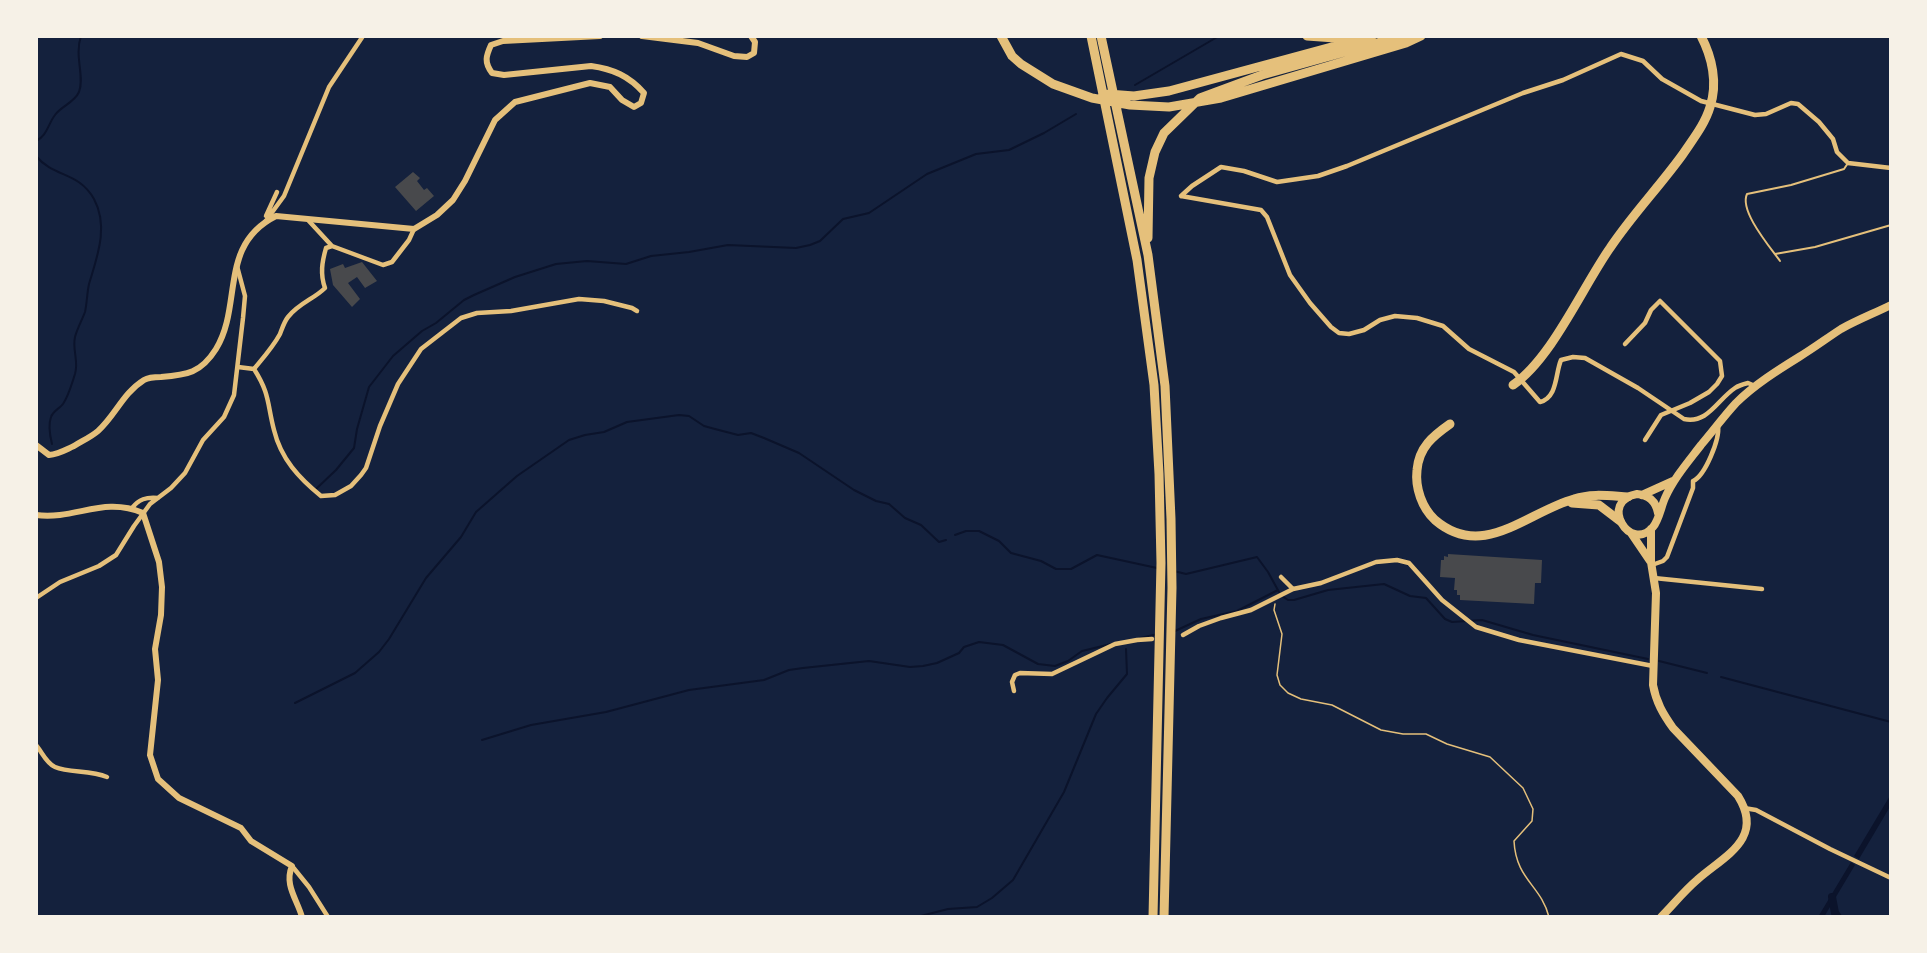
<!DOCTYPE html>
<style>
body{margin:0}
#map{position:relative;width:1927px;height:953px;overflow:hidden;background:#14213d;font-family:Montserrat,sans-serif}
canvas{display:block}
.frame{position:absolute;inset:0;border:38px solid #f6f1e7;pointer-events:none}
</style>
<div id="map">
<canvas width="1927" height="953"></canvas>
<div class="frame"></div>
</div>
<script>
const c = document.querySelector('canvas').getContext('2d');
c.lineJoin = 'round';
function paint(path, color) { c.fillStyle = color; c.fill(path, 'evenodd'); }
function trace(path, color, width, dash) { c.strokeStyle = color; c.lineWidth = width; c.lineCap = dash ? 'butt' : 'round'; c.setLineDash(dash || []); c.stroke(path); }
const water = new Path2D(`
 M1891 794V805L1859 859 1854 856Z
 M1851 862 1855 865 1824 917H1818Z`);
const stream = new Path2D(`
 M1135 85 1219 36
 M36 141C47 136 48 124 55 115 61 106 74 103 79 92 85 77 74 56 81 36
 M36 156C54 178 78 171 94 199 109 227 97 257 89 284 87 293 87 303 85 312 82 320 77 329 75 337 72 350 79 361 75 374 72 383 69 395 63 404 59 409 53 411 51 417 48 425 50 436 52 444
 M316 489 336 470 354 448 357 429 369 387 393 356 422 331 436 323 464 300 474 295 515 277 556 264 587 261 626 264 651 256 689 252 728 245 796 248 810 245 820 241 843 219 869 213 927 174 976 154 1009 150 1044 133 1076 114
 M955 535 966 531H979L999 541 1011 553 1041 561 1056 569H1071L1097 555 1157 568
 M1174 571 1186 574 1257 557 1268 572 1279 592
 M1282 596 1288 600H1294L1328 590 1384 584 1410 596 1426 598 1445 619 1452 622 1482 620 1533 635 1648 659
 M1175 631 1201 619 1237 611 1278 590
 M1140 638 1158 634
 M1659 661 1707 673
 M1721 677 1891 722
 M295 703 355 673 379 652 389 639 426 578 461 537 476 512 517 476 569 440 585 435 604 432 627 422 679 415 689 416 704 426 715 429 738 435 751 433 764 438 799 453 854 490 876 501 889 504 905 518 921 525 939 542 946 540
 M482 740 531 725 606 712 689 690 764 680 789 670 803 668 869 661 910 667 923 666 937 663 959 653 964 647 979 642 1003 645 1038 664 1055 666 1068 661 1082 651 1111 644
 M917 917 948 909 977 907 992 898 1013 880 1064 792 1096 714 1107 698 1127 674 1126 649`);
const canal = new Path2D(`
 M1832 897 1835 913 1838 917`);
const building = new Path2D(`
 M413 172 420 178 417 181 424 190 427 188 434 196 416 211 395 187Z
 M362 262 377 281 365 288 357 277 348 283 360 299 352 307 333 285 330 269 343 264 345 268Z
 M1448 554 1542 560 1541 583H1535L1534 604 1460 600V595H1457V590H1454L1455 578 1440 577 1441 560H1444V556L1448 557Z`);
const path = new Path2D(`
 M1275 604 1274 610 1282 634 1277 675 1280 685 1288 693 1301 699 1332 705 1381 730 1403 734H1426L1447 744 1490 757 1523 788 1533 809 1532 821 1514 841C1516 880 1541 885 1549 917`);
const service = new Path2D(`
 M1775 254 1815 247 1891 225
 M1780 261C1770 247 1739 211 1747 194L1791 185 1844 169 1848 163`);
const minor = new Path2D(`
 M1181 196 1192 186 1221 167 1244 171 1277 182 1318 176 1347 166 1523 93 1563 80 1621 54 1643 61 1662 79 1701 101 1755 115 1766 114 1791 103 1798 104 1819 122 1833 139 1837 152 1848 163 1891 168
 M1181 196 1261 210 1267 217 1290 275 1310 303 1331 327 1339 333 1349 334 1364 330 1380 320 1395 316 1417 318 1443 326 1469 349 1514 372 1540 402C1558 397 1555 374 1561 360L1573 357 1585 358 1638 388 1684 419C1708 424 1717 400 1735 388 1738 386 1744 384 1748 383L1755 386
 M266 216 277 192
 M308 220 332 246 383 265 392 262 409 240 414 229
 M265 222 284 196 329 87 363 36
 M1625 344 1645 323 1651 310 1660 301 1720 361 1722 376 1717 384 1709 392 1690 403 1661 415 1645 440
 M238 367 254 369C263 358 273 347 280 334 282 329 284 322 288 317 299 303 314 299 325 288 320 274 322 262 326 248L332 246
 M254 369C270 394 267 403 274 430 281 459 299 478 321 496L335 495 351 486 361 475 366 468 380 426 398 384 421 349 461 318 477 313 511 311 579 299 604 301 632 308 637 311
 M1693 481C1705 476 1720 439 1718 426
 M132 508C139 499 146 497 158 498
 M1652 565 1663 561 1667 557 1693 488V481
 M1281 577 1293 589
 M1654 578 1762 589
 M36 598 60 582 99 566 116 555 134 526 150 504 171 488 185 473 203 440 224 417 234 395 243 318 245 296 237 266
 M1183 635 1199 626 1221 618 1251 610 1293 589 1321 583 1376 562 1397 560 1409 563 1442 600 1476 627 1519 640 1653 666
 M1014 691 1012 682 1015 675 1020 673 1052 674 1115 644 1137 640 1152 639
 M36 745C42 752 46 763 55 767 69 773 90 770 107 777
 M1744 808 1756 810 1830 849 1891 878
 M292 866 309 887 328 917`);
const tertiary = new Path2D(`
 M642 36 698 43 734 56 747 57 754 53 755 42 751 36
 M36 445 49 455C59 454 65 450 74 446 82 441 91 437 98 431 115 416 123 393 144 380 149 377 156 377 161 377 187 375 201 373 216 349 243 305 218 245 276 216L414 229 437 215 453 200 465 181 495 120 515 102 590 83 610 87 622 100 634 107 641 103 644 93C629 76 613 69 591 66L504 75 492 73C484 62 486 56 491 45L503 41 600 36
 M36 515C76 520 103 496 143 513L159 562 162 587 161 615 155 649 158 680 150 755 158 779 179 798 241 828 251 841 292 866C284 885 297 899 302 917`);
const primary = new Path2D(`
 M1642 495 1673 481
 M1658 513C1656 502 1649 495 1637 494 1598 501 1630 554 1653 527 1659 520 1661 507 1665 498 1674 478 1688 462 1701 445 1713 431 1724 416 1736 403 1754 385 1778 370 1799 357 1814 348 1827 338 1841 329 1857 320 1875 313 1891 305
 M1651 529V562L1656 593 1653 685C1656 702 1663 714 1673 728L1738 796C1765 839 1724 856 1697 880 1684 891 1673 905 1661 917
 M1631 533 1650 561`);
const motorway = new Path2D(`
 M1001 36 1012 56 1021 64 1053 84 1092 98 1130 105 1169 107 1221 98 1406 43 1421 36
 M1091 36 1137 260 1154 385 1159 474 1161 563 1153 917
 M1101 36 1148 255 1165 386 1171 519 1172 588 1164 917
 M1307 36 1349 39
 M1108 94 1134 96 1169 91 1372 36
 M1148 238 1149 178 1155 152 1164 133 1200 98 1262 75 1402 36
 M1513 385C1552 358 1582 288 1610 248 1632 215 1660 186 1683 154 1693 139 1705 124 1710 107 1718 83 1712 57 1701 36
 M1450 424C1433 436 1419 447 1417 470 1415 488 1422 508 1435 520 1483 561 1527 512 1574 499 1592 493 1610 496 1628 497
 M1572 503 1599 505 1620 521`);
paint(water, '#0b132b');
trace(stream, '#0b132b', 2);
trace(canal, '#0b132b', 8);
paint(building, '#48494c');
trace(path, '#e5c07b', 1.5);
trace(service, '#e5c07b', 2);
trace(minor, '#e5c07b', 4.5);
trace(tertiary, '#e5c07b', 6);
trace(primary, '#e5c07b', 8);
trace(motorway, '#e5c07b', 9);
</script>
